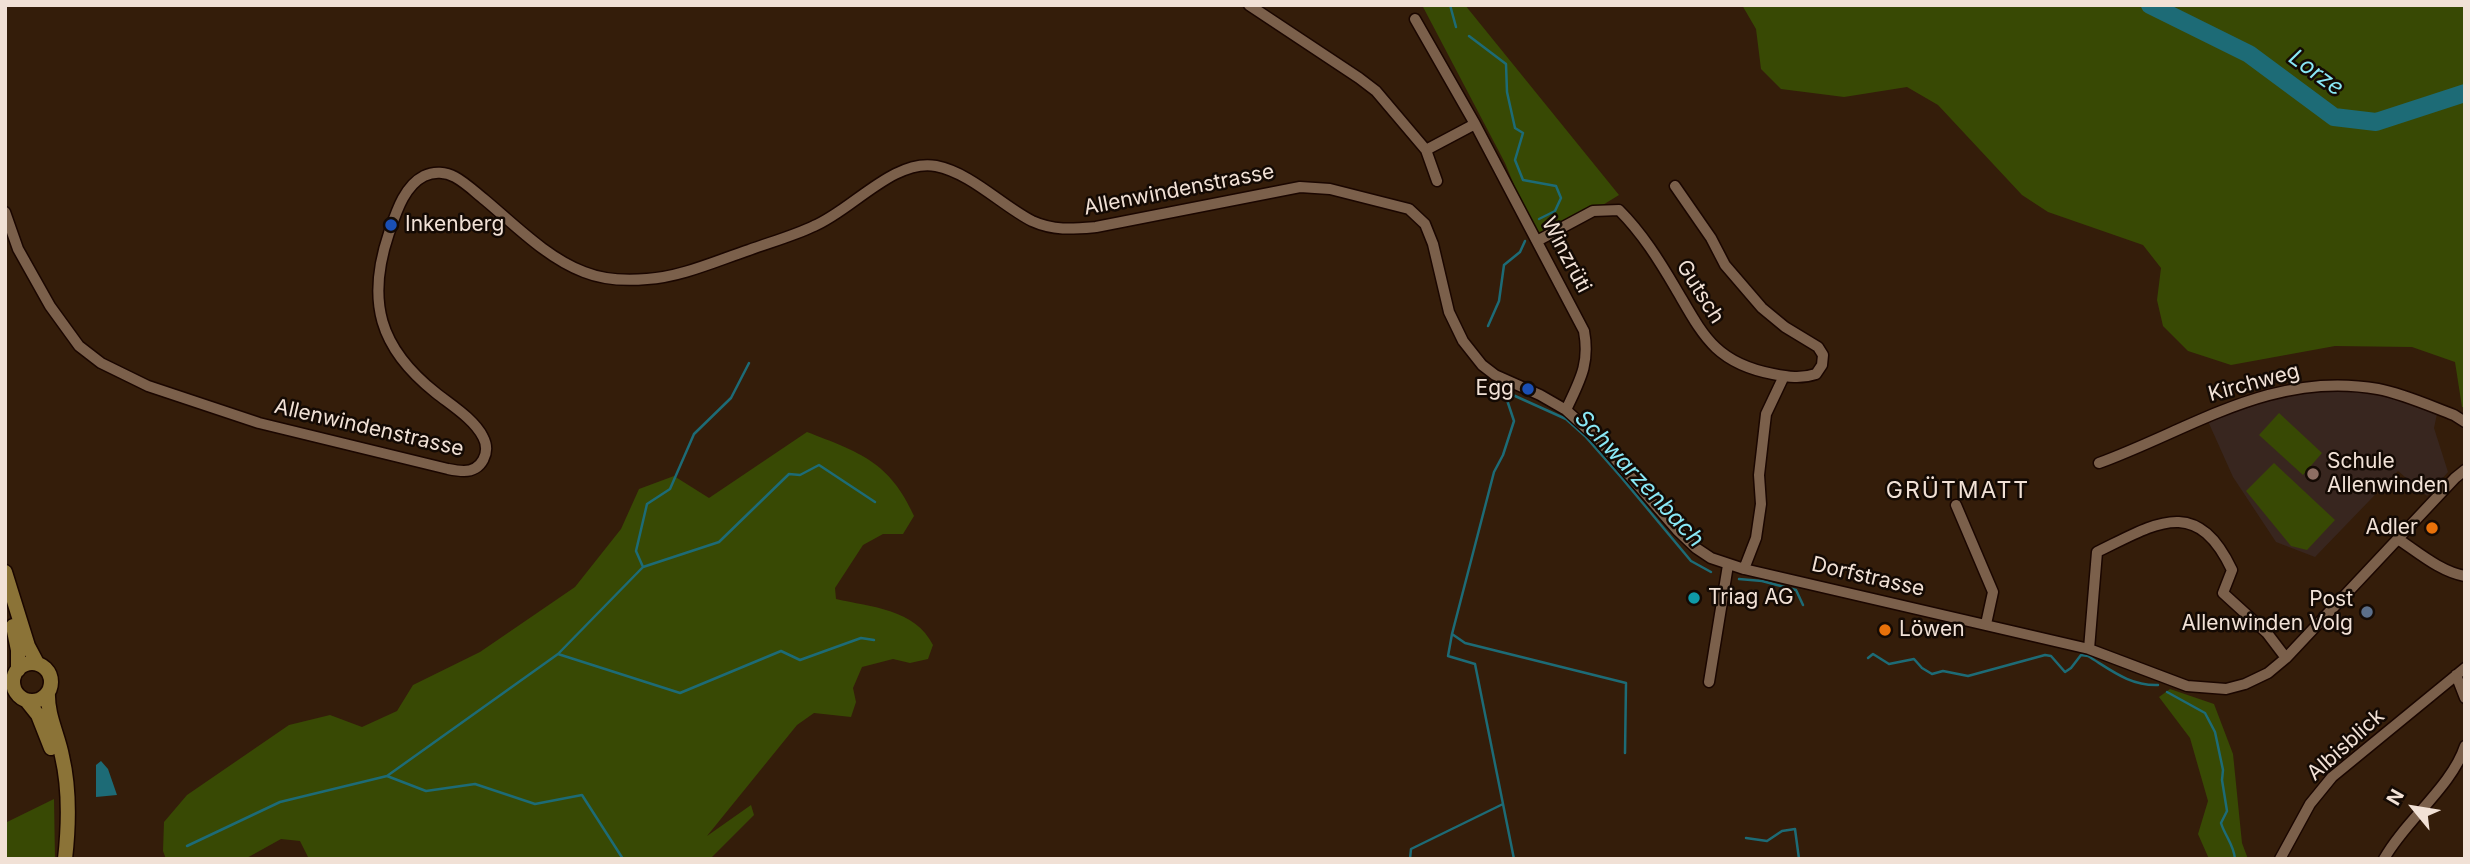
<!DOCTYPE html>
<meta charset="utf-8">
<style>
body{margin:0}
#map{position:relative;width:2470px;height:864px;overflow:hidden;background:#341d0a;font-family:Inter,sans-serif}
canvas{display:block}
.frame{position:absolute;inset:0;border:7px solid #f1e1d6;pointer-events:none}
.north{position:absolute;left:2379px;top:773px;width:70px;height:70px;-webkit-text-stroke:5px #140a04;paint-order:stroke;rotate:300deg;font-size:19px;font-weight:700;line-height:28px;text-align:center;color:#f1e1d6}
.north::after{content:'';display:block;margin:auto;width:24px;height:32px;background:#f1e1d6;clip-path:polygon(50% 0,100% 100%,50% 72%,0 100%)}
</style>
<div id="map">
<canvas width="2470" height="864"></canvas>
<div class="frame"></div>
<div class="north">N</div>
</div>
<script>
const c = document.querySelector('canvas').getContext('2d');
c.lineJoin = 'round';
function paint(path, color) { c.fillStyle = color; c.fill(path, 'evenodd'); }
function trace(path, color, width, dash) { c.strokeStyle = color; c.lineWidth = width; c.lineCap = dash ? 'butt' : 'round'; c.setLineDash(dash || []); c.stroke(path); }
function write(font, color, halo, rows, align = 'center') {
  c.font = font + ' Inter,sans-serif'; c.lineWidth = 5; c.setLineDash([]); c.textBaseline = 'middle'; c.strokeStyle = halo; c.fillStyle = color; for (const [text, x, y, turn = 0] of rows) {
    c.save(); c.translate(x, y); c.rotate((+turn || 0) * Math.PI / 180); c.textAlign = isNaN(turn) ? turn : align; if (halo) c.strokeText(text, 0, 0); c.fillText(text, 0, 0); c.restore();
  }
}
const education = new Path2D(`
 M2318 389 2380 393 2437 414 2434 428 2448 472 2427 496 2398 471 2315 557 2276 542 2233 477 2207 419 2241 406Z`);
const green = new Path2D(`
 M1422 5H1465L1619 195 1593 211 1537 241 1505 163Z
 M1742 5H2465V408L2462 407 2455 362 2412 347 2335 346 2231 365 2188 351 2163 326 2157 300 2161 268 2143 245 2048 212 2022 195 1938 105 1907 87 1844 97 1781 89 1761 69 1756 29Z
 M2279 413 2322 453 2303 475 2259 435Z
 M807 432C859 452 890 462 914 516L903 534H883L863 545 835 588 836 599C871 607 915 609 933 645L928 659 910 663 893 659 862 667 853 688 856 702 851 717 814 713 797 725 707 836 751 805 754 815 710 859H309L300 841 281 839 245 859H166L163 851 164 822 187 795 289 725 330 715 362 727 397 711 413 685 480 652 575 587 621 529 639 489 674 476 709 498Z
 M2274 463 2335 520 2307 550 2291 546 2246 491Z
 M2170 689 2214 704 2233 754 2242 843 2248 859H2209L2198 834 2208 801 2190 738 2159 697Z
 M54 799 55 859H5V823Z`);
const water = new Path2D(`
 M101 761 108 769 117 795 96 797V765Z`);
const stream = new Path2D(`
 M1450 5 1456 27
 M1469 36 1506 64 1507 92 1515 128 1523 133 1515 160 1523 180 1556 186 1561 198 1555 211 1539 219
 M1488 326 1499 301 1504 265 1520 252 1525 241
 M1504 391 1514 421 1503 455 1494 472 1452 634 1448 656 1475 664 1514 859
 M1504 391 1566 419 1585 436 1621 477 1691 561 1711 572
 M643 567 636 551 647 504 670 489 694 434 731 398 749 363
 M1739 579 1762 581 1796 590 1803 605
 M1452 634 1465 643 1626 683 1625 753
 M558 654 643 567 719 542 789 474 800 475 819 465 875 502
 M1868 658 1873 654 1889 664 1914 659 1922 668 1932 674 1943 671 1968 676 2045 655 2051 656 2065 672 2071 668 2081 655 2088 656C2111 670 2130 686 2158 685
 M2167 692 2205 713 2215 732 2223 770 2222 780 2227 811 2221 823C2225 836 2234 845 2235 859
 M387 776 426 791 475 784 535 804 582 795 623 859
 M1746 838 1767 841 1782 831 1795 829 1799 859
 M187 846 280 802 387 776 558 654 680 693 781 651 800 660 861 638 874 640
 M1410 859 1411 849 1503 804`);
const river = new Path2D(`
 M2150 5 2249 54 2334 117 2376 122 2465 93`);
const minor = new Path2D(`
 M1249 5 1359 78 1376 91 1426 150 1475 124
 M1415 19 1475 124 1584 331C1590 364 1580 380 1566 410
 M1426 150 1437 181
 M5 212 18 249 50 306 79 346 101 363 148 386 259 423 448 469C453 470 459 471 464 471 482 471 491 452 483 437 474 419 451 405 436 393 379 348 366 301 389 233 396 213 404 186 424 176 434 171 446 172 455 177 466 183 475 192 485 200 515 225 547 258 584 272 604 280 625 281 647 279 681 277 716 261 749 250 771 242 793 236 814 226 851 211 894 158 936 166 971 173 1001 205 1032 221 1054 231 1073 229 1096 227L1300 187 1330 189 1409 209 1425 224 1433 244 1449 312 1463 341 1482 365 1495 375 1540 395 1566 410 1597 438 1677 530 1696 548 1711 558 1744 569 2089 649 2187 686 2226 689 2245 684 2268 673 2286 658 2455 478 2465 470
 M1537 241 1593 211 1619 210C1642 233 1659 260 1676 289 1703 335 1715 363 1773 374 1788 377 1801 379 1816 374L1822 365 1823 355 1818 347 1785 327 1762 308 1725 265 1711 238 1675 186
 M2099 463C2192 429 2273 370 2378 389 2404 394 2430 406 2454 415L2465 422
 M1956 505 1993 592 1986 624
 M2398 539C2419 553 2441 572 2465 576
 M1744 569 1756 538 1761 504 1759 475 1766 414 1784 376
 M2089 649 2097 552C2155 524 2196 494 2232 570L2223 593 2267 633 2286 658
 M2456 675 2465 698
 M1709 682 1728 565
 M2280 859 2310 804 2332 777 2465 668
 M2384 859C2405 821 2452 786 2465 746`);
const major = new Path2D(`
 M5 572 28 646 37 663
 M13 626 18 650V670
 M13 682a19 19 0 1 1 38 0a19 19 0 1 1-38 0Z
 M48 693C47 715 58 735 62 756 70 790 69 824 65 859
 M26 700 38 715 51 748`);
const markers = [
 [391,225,7,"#1a4fb4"],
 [1528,389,7,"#1a4fb4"],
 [2313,474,7,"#8d6e63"],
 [2432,528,7,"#e8710a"],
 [1694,598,7,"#0f9aa8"],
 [2367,612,7,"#5c6f8a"],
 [1885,630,7,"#e8710a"]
];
const streetNames = [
 ["Allenwindenstrasse",1179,190,-11],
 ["Winzrüti",1566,255,62],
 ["Gutsch",1700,292,58],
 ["Kirchweg",2254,383,-15],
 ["Allenwindenstrasse",369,428,13],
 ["Dorfstrasse",1868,577,13],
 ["Albisblick",2346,745,-42]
];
const poiNames = [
 ["Inkenberg",405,225],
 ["Egg",1514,389,"right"],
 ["Schule",2327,462],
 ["Allenwinden",2327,486],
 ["Adler",2418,528,"right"],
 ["Triag AG",1708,598],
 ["Post",2353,600,"right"],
 ["Allenwinden Volg",2353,624,"right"],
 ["Löwen",1899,630]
];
const waterNames = [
 ["Lorze",2316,73,36],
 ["Schwarzenbach",1639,479,47]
];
const neighbourhoodNames = [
 ["GRÜTMATT",1958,491]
];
paint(education, '#38261f');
paint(green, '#384904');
paint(water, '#1d6b76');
trace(stream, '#1d6b76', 2.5);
trace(river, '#1d6b76', 18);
trace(minor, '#1a0600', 13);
trace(major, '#1a0600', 17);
trace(minor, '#7b604b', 10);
trace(major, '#8b7337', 14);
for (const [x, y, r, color] of markers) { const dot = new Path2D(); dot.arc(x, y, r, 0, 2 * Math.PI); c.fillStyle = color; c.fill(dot); trace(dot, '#140a04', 2.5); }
write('21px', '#f1e1d6', '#140a04', streetNames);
write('21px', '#f1e1d6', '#140a04', poiNames, 'left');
write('italic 23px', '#89e8f6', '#140a04', waterNames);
c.letterSpacing = '2px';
write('23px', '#f1e1d6', '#140a04', neighbourhoodNames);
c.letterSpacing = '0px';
</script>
